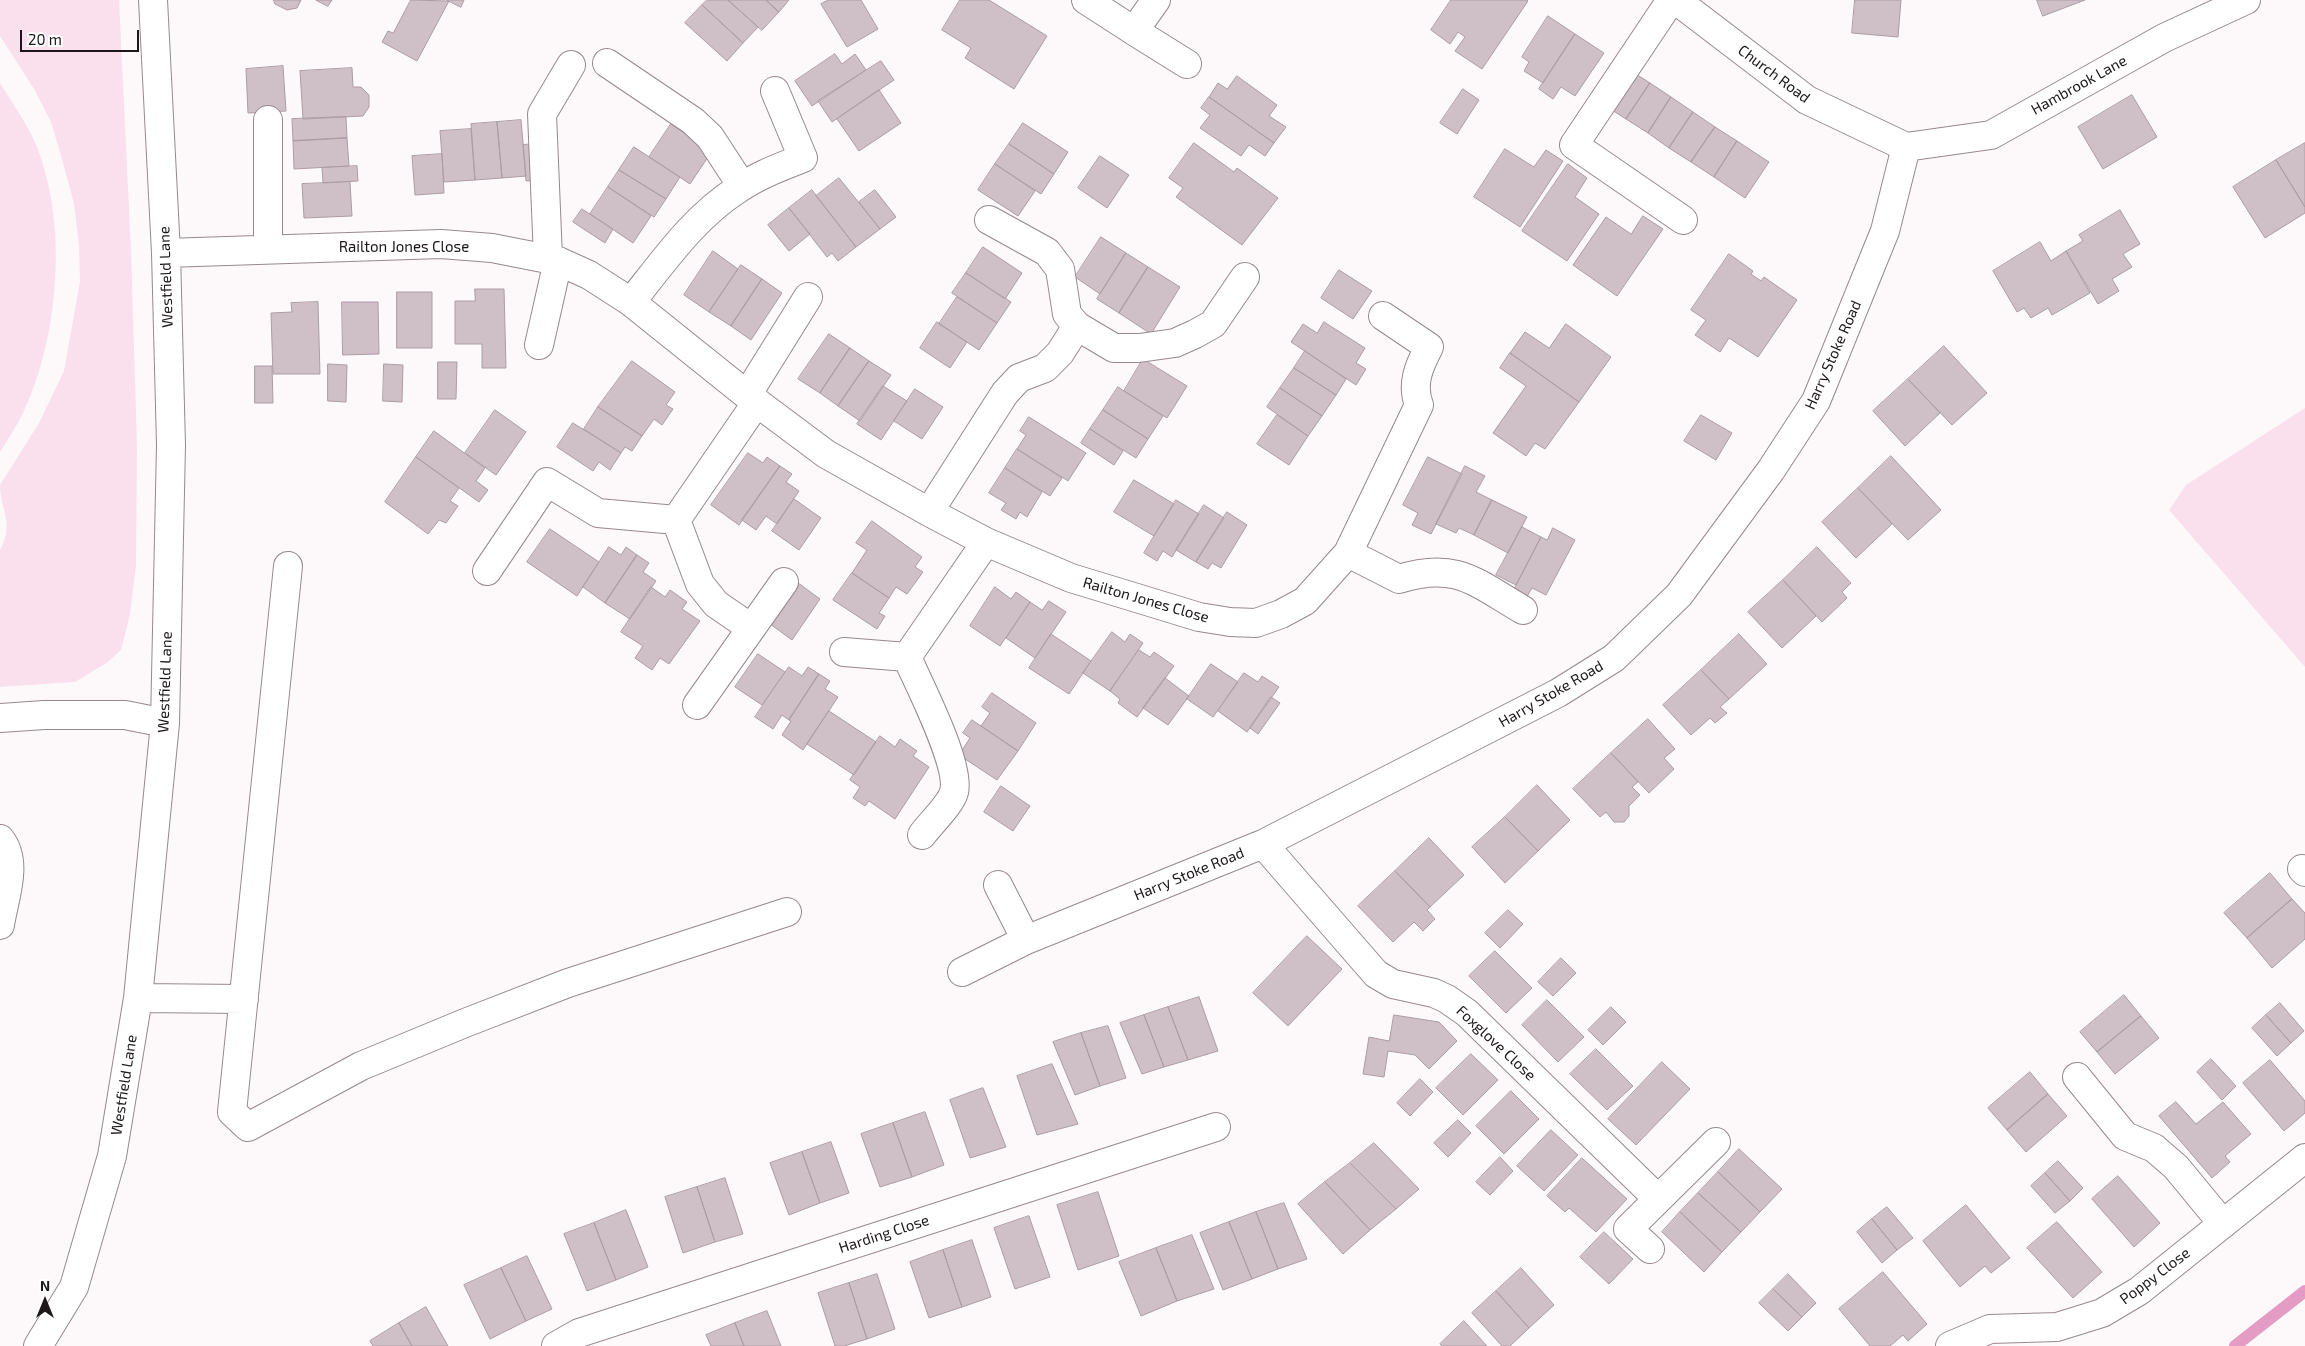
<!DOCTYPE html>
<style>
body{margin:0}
#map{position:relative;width:2305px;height:1346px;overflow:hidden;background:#fdf9fb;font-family:"Exo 2",sans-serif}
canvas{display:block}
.north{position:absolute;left:20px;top:1276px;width:50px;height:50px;-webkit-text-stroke:4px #fff;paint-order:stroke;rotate:0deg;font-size:14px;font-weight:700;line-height:20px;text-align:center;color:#1d171a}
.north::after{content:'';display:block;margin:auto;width:18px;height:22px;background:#1d171a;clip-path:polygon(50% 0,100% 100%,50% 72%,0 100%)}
.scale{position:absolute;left:20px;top:30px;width:119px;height:22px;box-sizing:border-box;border:2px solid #1d171a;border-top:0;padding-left:6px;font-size:15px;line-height:18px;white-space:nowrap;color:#1d171a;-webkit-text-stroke:4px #fff;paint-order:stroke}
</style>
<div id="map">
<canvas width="2305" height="1346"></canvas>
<div class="north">N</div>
<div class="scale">20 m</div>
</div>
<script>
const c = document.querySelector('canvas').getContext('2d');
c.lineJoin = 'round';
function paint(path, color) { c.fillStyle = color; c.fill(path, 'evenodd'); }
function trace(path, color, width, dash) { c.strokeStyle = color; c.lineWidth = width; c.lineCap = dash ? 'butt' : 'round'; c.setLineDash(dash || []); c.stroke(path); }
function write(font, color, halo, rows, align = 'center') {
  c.font = font + ' "Exo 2",sans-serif'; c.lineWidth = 4; c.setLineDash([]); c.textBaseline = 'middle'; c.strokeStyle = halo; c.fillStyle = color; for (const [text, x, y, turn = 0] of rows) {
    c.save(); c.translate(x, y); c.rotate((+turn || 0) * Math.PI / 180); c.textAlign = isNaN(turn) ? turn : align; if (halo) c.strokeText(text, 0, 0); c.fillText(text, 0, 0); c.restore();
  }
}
const green = new Path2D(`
 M0 0H119L131 250 137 447 136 565 130 614 121 650 108 662 75 682 0 687V550C15 524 0 509 0 485L39 423 64 371 80 281 79 245 74 204 62 159 51 122 34 89 0 36Z
 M0 83C11 101 24 119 33 138 69 217 60 336 23 413 17 426 8 439 0 452Z
 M2305 408V667L2169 510 2186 485Z`);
const stream = new Path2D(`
 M2235 1346 2305 1291`);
const building = new Path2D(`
 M274 0H301L297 8 287 10 275 4Z
 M316 0H332L328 6Z
 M411 0 449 1 417 61 382 42 388 31 393 33Z
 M447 0H464L461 7Z
 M707 0H728L758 27 743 43 702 5Z
 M728 0H766L779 12 762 30Z
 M766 0H789L779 12Z
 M829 0H861L878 29 847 47 821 4Z
 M960 0H989L1047 36 1014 89 965 58 971 48 942 30Z
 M1451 0H1527L1528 1 1482 69 1455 51 1465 37 1458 32 1450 44 1431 30Z
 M1855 0H1901L1898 37 1852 33Z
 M2037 0H2085L2043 16Z
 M702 5 743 43 727 61 685 23Z
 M1548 16 1575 34 1543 83 1524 71 1529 62 1522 57Z
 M1575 34 1604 53 1575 96 1561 87 1553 99 1539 89Z
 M835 54 842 64 855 54 866 70 812 106 795 81Z
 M881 61 894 80 832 122 818 101Z
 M283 66 286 111 248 113 246 69Z
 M352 68 353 87H361L369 95V107L363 116 303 119 300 71Z
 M1628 69 1650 83 1626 119 1604 105Z
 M1237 76 1277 105 1269 116 1286 127 1274 143 1209 97 1218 83 1227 89Z
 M1650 83 1671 97 1648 133 1626 119Z
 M1463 89 1479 100 1457 134 1440 123Z
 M879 90 901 123 859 151 837 119Z
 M2132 95 2157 137 2103 169 2078 127Z
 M1209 97 1274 143 1265 156 1249 145 1241 156 1200 128 1210 115 1201 108Z
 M1671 97 1693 112 1669 148 1648 133Z
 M1693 112 1715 127 1691 162 1669 148Z
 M346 117 347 138 293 141 292 119Z
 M521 120 526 176 502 178 497 122Z
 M497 122 502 178 475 180 471 124Z
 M1023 123 1068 152 1054 174 1009 144Z
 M671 124 712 151 690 184 649 157Z
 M1715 127 1737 141 1714 177 1691 162Z
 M471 129 475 180 444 182 440 131Z
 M347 138 349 166 294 169 293 141Z
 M1737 141 1769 162 1745 198 1714 177Z
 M1194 143 1234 172 1237 168 1278 198 1242 245 1176 197 1183 188 1169 178Z
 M2305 143V207L2276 160Z
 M536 144 539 180 526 181 523 145Z
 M1009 144 1054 174 1041 194 995 164Z
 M634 147 680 177 666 199 619 170Z
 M1505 149 1534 167 1546 150 1563 161 1520 227 1474 197Z
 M442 154 444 193 415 195 412 156Z
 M1100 156 1129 175 1107 208 1078 188Z
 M2276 160 2305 207V213L2265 238 2233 187Z
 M995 164 1035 191 1018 216 978 190Z
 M1568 164 1587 178 1575 197 1599 214 1567 261 1522 231Z
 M357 166 358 181 323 183 322 168Z
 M619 170 666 199 654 217 608 187Z
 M839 178 880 229 856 247 816 196Z
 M350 182 352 216 304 218 302 184Z
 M608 187 651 216 633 243 590 214Z
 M812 190 856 247 838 261 832 253 827 257 789 208Z
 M875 190 896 217 880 229 859 202Z
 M789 208 810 234 789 251 768 225Z
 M582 209 613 229 605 243 573 222Z
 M2120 210 2140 244 2123 254 2132 267 2112 279 2119 291 2098 304 2066 251 2083 241 2079 235Z
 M1643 216 1663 229 1617 296 1573 265 1606 217 1631 234Z
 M1101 237 1126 253 1100 294 1075 277Z
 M2040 242 2051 261 2066 251 2090 293 2052 315 2048 308 2031 318 2024 308 2017 312 1993 271Z
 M983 247 1022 273 1005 299 966 273Z
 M713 251 738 269 709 312 684 295Z
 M1126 253 1148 267 1119 313 1097 299Z
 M1729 254 1753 271 1751 274 1761 281 1764 277 1797 300 1758 357 1729 338 1720 352 1695 335 1706 320 1691 310Z
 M741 265 762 279 731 326 709 312Z
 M1148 267 1180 287 1151 334 1119 313Z
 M1339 270 1372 291 1353 319 1321 298Z
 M966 273 1011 302 997 323 952 293Z
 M762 279 782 293 751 340 731 326Z
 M475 289H504L506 368H482V344H455V301H475Z
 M397 292H432V348H397Z
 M957 297 997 323 979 350 939 324Z
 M318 302 320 374H273L271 313 292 312 291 303Z
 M342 302H378L379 354 343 355Z
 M937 322 967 342 950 368 920 348Z
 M1324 322 1365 348 1356 363 1366 369 1356 385 1291 342 1303 324 1317 333Z
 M1566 324 1611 357 1579 402 1510 353 1525 332 1549 348Z
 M829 334 850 348 820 393 798 379Z
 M1944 346 1987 393 1952 425 1908 379Z
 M850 348 869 361 838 406 820 393Z
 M1305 351 1346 379 1336 395 1294 368Z
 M1510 353 1579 402 1545 449 1535 443 1526 456 1493 433 1526 386 1500 368Z
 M1143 359 1187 386 1167 418 1124 391Z
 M632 361 675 392 666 405 673 409 662 425 654 419 642 436 598 407Z
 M869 361 891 375 860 421 838 406Z
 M438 362H457L456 399H438Z
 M328 364 347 365 346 402 328 401Z
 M384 364 403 365 402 402 383 401Z
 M255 366H272L273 403H255Z
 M1294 368 1336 395 1322 416 1280 388Z
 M1908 379 1940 413 1905 446 1873 411Z
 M883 386 907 401 881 440 857 424Z
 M1118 387 1163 416 1148 439 1103 410Z
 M1280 388 1322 416 1308 436 1267 407Z
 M915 389 943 407 922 439 894 421Z
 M598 407 642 436 632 451 625 447 621 453 584 429Z
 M495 410 526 432 496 475 465 453Z
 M1103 410 1148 439 1136 458 1090 429Z
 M1277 415 1308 436 1289 465 1257 444Z
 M1701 415 1732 433 1716 460 1684 441Z
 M1029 417 1086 453 1068 481 1017 449 1026 435 1020 431Z
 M573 423 621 453 610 470 599 462 593 471 557 447Z
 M1090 429 1123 451 1114 465 1081 443Z
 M434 431 485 468 476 481 488 490 479 502 416 457Z
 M1017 449 1062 478 1050 496 1005 468Z
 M748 453 763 463 767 457 780 466 739 525 711 505Z
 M1891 456 1941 510 1908 540 1858 488Z
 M416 457 459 488 450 501 458 506 446 523 439 520 428 534 385 502Z
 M1428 457 1462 474 1431 534 1412 525 1418 513 1403 505Z
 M780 466 792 474 786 482 799 491 777 524 766 516 756 530 742 520Z
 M1465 466 1485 476 1476 492 1492 500 1474 535 1459 528 1456 533 1436 524Z
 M1005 468 1042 492 1027 517 1020 512 1016 519 1001 510 1006 503 989 493Z
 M1134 480 1174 504 1154 536 1114 512Z
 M1858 488 1892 524 1856 558 1822 522Z
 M794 499 821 518 799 550 772 531Z
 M1176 500 1199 514 1172 557 1163 551 1157 561 1144 553Z
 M1492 500 1527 517 1508 553 1474 535Z
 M1204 505 1224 518 1196 562 1176 550Z
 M1227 512 1247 525 1221 568 1212 563 1208 569 1196 562Z
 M872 521 922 557 915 567 923 572 907 594 896 587 889 598 852 573 867 550 856 543Z
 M1522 527 1541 537 1516 585 1496 575Z
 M1553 528 1575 540 1546 595 1532 588 1526 598 1513 591 1541 537 1547 540Z
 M550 529 599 562 577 596 527 562Z
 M609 547 621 555 626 547 637 555 605 603 583 587Z
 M1817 547 1851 583 1842 592 1847 598 1822 622 1783 580Z
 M637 555 649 563 643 572 656 581 630 619 605 603Z
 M852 573 889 598 879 613 885 616 877 629 833 600Z
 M790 577 820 599 792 640 762 618Z
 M1783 580 1816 616 1782 648 1748 612Z
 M651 587 665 597 670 590 687 602 682 609 700 621 669 664 660 658 652 670 635 658 643 646 621 632Z
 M995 587 1011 599 1016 592 1030 602 1000 646 970 626Z
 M1049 601 1066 612 1035 658 1006 638 1030 602 1042 610Z
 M1112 632 1125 642 1130 634 1143 643 1110 691 1083 673Z
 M1051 634 1091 661 1069 694 1029 668Z
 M1739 634 1767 664 1729 699 1701 670Z
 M1139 650 1150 657 1154 652 1174 666 1137 717 1118 703 1120 699 1110 691Z
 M758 654 785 672 762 705 735 687Z
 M1211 664 1238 682 1213 717 1187 699Z
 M789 667 802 676 808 667 819 674 789 720 782 715 773 729 755 717Z
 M1701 670 1729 699 1720 707 1727 713 1715 723 1710 718 1691 735 1663 705Z
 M1244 673 1258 682 1262 676 1279 687 1247 732 1218 711Z
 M819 674 830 681 825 689 838 697 803 750 782 735 791 721 789 720Z
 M1165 678 1189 696 1168 725 1143 708Z
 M992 693 1036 723 1018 751 981 726 990 713 982 707Z
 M1271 697 1280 703 1258 734 1250 728Z
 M829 711 876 742 854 775 807 744Z
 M1648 719 1675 749 1664 758 1674 769 1649 793 1611 753Z
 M972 720 1018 751 997 780 959 755 970 738 963 733Z
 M880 736 895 747 900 739 917 751 913 756 929 767 895 819 869 801 865 806 853 798 860 787 850 780Z
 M1611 753 1638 782 1632 787 1640 795 1629 806V816L1624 822H1614L1606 812 1600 817 1573 789Z
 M1537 785 1570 820 1538 851 1505 817Z
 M1001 786 1030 806 1013 831 984 812Z
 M1505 817 1538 851 1505 883 1472 847Z
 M1429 838 1464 875 1430 907 1395 871Z
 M1395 871 1430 907 1427 910 1435 919 1423 931 1414 922 1393 942 1358 906Z
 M2270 873 2292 899 2247 938 2224 913Z
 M2292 899 2305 913V939L2272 968 2247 938Z
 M1508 910 1523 924 1500 948 1485 933Z
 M1307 936 1342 969 1288 1026 1253 993Z
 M1495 951 1532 988 1506 1013 1469 976Z
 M1561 958 1576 973 1553 996 1538 982Z
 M2124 995 2141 1016 2097 1052 2080 1032Z
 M1199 997 1218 1051 1188 1060 1168 1007Z
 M1547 1000 1584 1037 1558 1062 1522 1025Z
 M2280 1003 2304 1031 2291 1043 2266 1015Z
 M1168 1007 1188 1060 1164 1067 1144 1015Z
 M1611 1007 1626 1022 1603 1045 1588 1030Z
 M1144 1015 1164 1067 1142 1074 1120 1023Z
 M1394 1015 1439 1022 1457 1041 1429 1069 1415 1055 1388 1051 1384 1077 1363 1074 1369 1037 1389 1041Z
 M2266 1015 2291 1043 2277 1056 2252 1028Z
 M2141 1016 2159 1038 2115 1074 2097 1052Z
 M1108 1026 1126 1078 1100 1086 1081 1033Z
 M1081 1033 1100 1086 1075 1095 1053 1042Z
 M1596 1049 1633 1086 1607 1110 1570 1074Z
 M1471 1054 1498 1080 1463 1115 1436 1088Z
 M2211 1059 2236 1086 2222 1100 2197 1072Z
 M2270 1060 2305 1101V1113L2284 1131 2243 1083Z
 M1662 1062 1690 1089 1636 1145 1608 1119Z
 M1052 1064 1078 1124 1037 1135 1017 1076Z
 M2030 1072 2048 1094 2007 1130 1988 1108Z
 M1420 1079 1433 1092 1410 1116 1397 1103Z
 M983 1088 1006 1147 970 1158 950 1100Z
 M1511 1091 1539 1119 1504 1154 1476 1126Z
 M2048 1094 2067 1116 2026 1152 2007 1130Z
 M2176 1102 2196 1124 2223 1102 2251 1134 2225 1156 2230 1162 2212 1178 2159 1116Z
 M925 1112 944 1165 912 1177 893 1123Z
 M1458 1120 1471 1133 1448 1157 1434 1143Z
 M893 1123 912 1177 880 1187 861 1134Z
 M1551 1130 1578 1155 1544 1191 1517 1166Z
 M831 1142 849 1193 820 1203 802 1152Z
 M1374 1143 1419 1189 1396 1209 1350 1163Z
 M1739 1149 1782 1189 1760 1212 1718 1172Z
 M802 1152 820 1203 789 1215 770 1163Z
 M1500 1157 1513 1171 1490 1195 1476 1182Z
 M1582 1158 1627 1199 1596 1232 1569 1208 1565 1212 1547 1196Z
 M2058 1161 2083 1188 2070 1201 2045 1173Z
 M1350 1163 1396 1209 1370 1230 1325 1182Z
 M1718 1172 1760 1212 1741 1232 1698 1193Z
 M2045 1173 2070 1201 2055 1213 2031 1186Z
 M2118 1176 2160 1223 2134 1247 2092 1199Z
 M725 1178 743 1234 715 1242 697 1187Z
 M1325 1182 1370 1230 1343 1254 1298 1204Z
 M697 1187 715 1242 683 1253 665 1197Z
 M1098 1192 1119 1256 1078 1270 1057 1205Z
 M1698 1193 1741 1232 1722 1252 1680 1212Z
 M1284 1203 1307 1259 1278 1269 1256 1212Z
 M1966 1205 2010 1258 1991 1273 1985 1266 1960 1287 1923 1241Z
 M1887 1207 1913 1238 1897 1250 1872 1219Z
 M626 1210 648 1267 616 1280 594 1223Z
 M1256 1212 1278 1269 1252 1279 1229 1222Z
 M1680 1212 1722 1252 1704 1272 1662 1232Z
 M1029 1216 1050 1277 1015 1289 994 1228Z
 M1872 1219 1897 1250 1882 1263 1857 1232Z
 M1229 1222 1252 1279 1223 1290 1200 1233Z
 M2057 1222 2102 1272 2073 1298 2027 1248Z
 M594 1223 616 1280 587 1291 564 1234Z
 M1604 1232 1633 1259 1609 1284 1580 1257Z
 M1192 1235 1214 1289 1177 1301 1156 1248Z
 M972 1240 991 1297 962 1307 943 1250Z
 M1156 1248 1177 1301 1141 1316 1119 1262Z
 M943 1250 962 1307 929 1318 910 1262Z
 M527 1256 552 1309 526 1321 501 1268Z
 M501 1268 526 1321 490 1339 464 1285Z
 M1521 1268 1554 1305 1529 1328 1496 1291Z
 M1883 1272 1927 1324 1908 1341 1903 1335 1890 1346H1870L1839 1309Z
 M877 1274 895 1329 867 1339 849 1283Z
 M1788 1274 1816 1303 1802 1317 1773 1289Z
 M849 1283 867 1339 844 1346H835L818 1293Z
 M1773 1289 1802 1317 1788 1331 1759 1303Z
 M1496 1291 1529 1328 1510 1346H1502L1472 1313Z
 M426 1307 448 1346H412L399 1323Z
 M767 1311 781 1346H744L735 1323Z
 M1464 1321 1487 1346H1442L1440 1344Z
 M399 1323 412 1346H373L370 1341Z
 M735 1323 744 1346H711L706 1335Z`);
const minor = new Path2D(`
 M1086 0 1134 31
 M1156 0 1134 31 1187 64
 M1671 0 1574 145 1683 220
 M1676 0 1807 100 1906 147
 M607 63 693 121 710 137 742 186
 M1906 147 1991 135 2164 38 2246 0
 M989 220 1047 252 1060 269 1067 314 1077 326 1114 348H1139L1175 343 1195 334 1213 324 1245 277
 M268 249V120
 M166 253 441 244 492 248 558 261 589 275 631 302 747 395 826 454 929 512 986 542 1071 578 1199 617 1230 622 1256 623 1281 614 1305 601 1348 553 1419 405C1411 384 1419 366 1429 347L1383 316
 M548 258 542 114 571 65
 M631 302C664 261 693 218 738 189 758 175 781 167 803 158L775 91
 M539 345 558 261
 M747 395 808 297
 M929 512 1005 393 1019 378 1045 368 1060 353 1077 326
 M676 520 757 402
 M1348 553 1399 579C1456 561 1475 582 1523 610
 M288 566 232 1112 248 1127 361 1066 465 1023 568 983 787 912
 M487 571 547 482 598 513 676 520 700 584 716 604 751 628
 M844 652 907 657C919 685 961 765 954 792 951 804 930 824 922 835
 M907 657 986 542
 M697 705 784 582
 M0 718 44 715H125L165 723
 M0 839C19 862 4 898 0 925
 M1263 844 1376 974 1393 984 1434 993 1447 999 1467 1013 1658 1199
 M2302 869 2305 872
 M998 885 1026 940
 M962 972 1026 940 1263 844 1558 693 1614 658 1679 595 1771 470 1816 401 1885 231 1906 147
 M138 998 244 999
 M2077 1077 2125 1136 2154 1148 2176 1167 2223 1224
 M1650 1249 1628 1229 1716 1142
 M38 1346 74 1287 112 1156 138 998 165 723 171 445 166 253 153 0
 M556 1346 579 1333 1216 1127
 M1950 1346 1990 1329 2057 1327 2102 1313 2139 1291 2305 1158`);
const streetNames = [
 ["Church Road",1774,74,37],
 ["Hambrook Lane",2079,85,-29],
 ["Railton Jones Close",404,247],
 ["Westfield Lane",166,277,-92],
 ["Harry Stoke Road",1833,355,-66],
 ["Railton Jones Close",1146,600,16],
 ["Westfield Lane",165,682,-88],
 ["Harry Stoke Road",1551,694,-30],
 ["Harry Stoke Road",1189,874,-22],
 ["Foxglove Close",1496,1043,43],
 ["Westfield Lane",124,1085,-81],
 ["Harding Close",884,1234,-18],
 ["Poppy Close",2155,1276,-37]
];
paint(green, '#fadfed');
trace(stream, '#e49bc4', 12);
paint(building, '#cfbfc7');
trace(building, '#ac9ca5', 1);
trace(minor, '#978890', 30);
trace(minor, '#fff', 28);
write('15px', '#1d171a', '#fff', streetNames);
</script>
